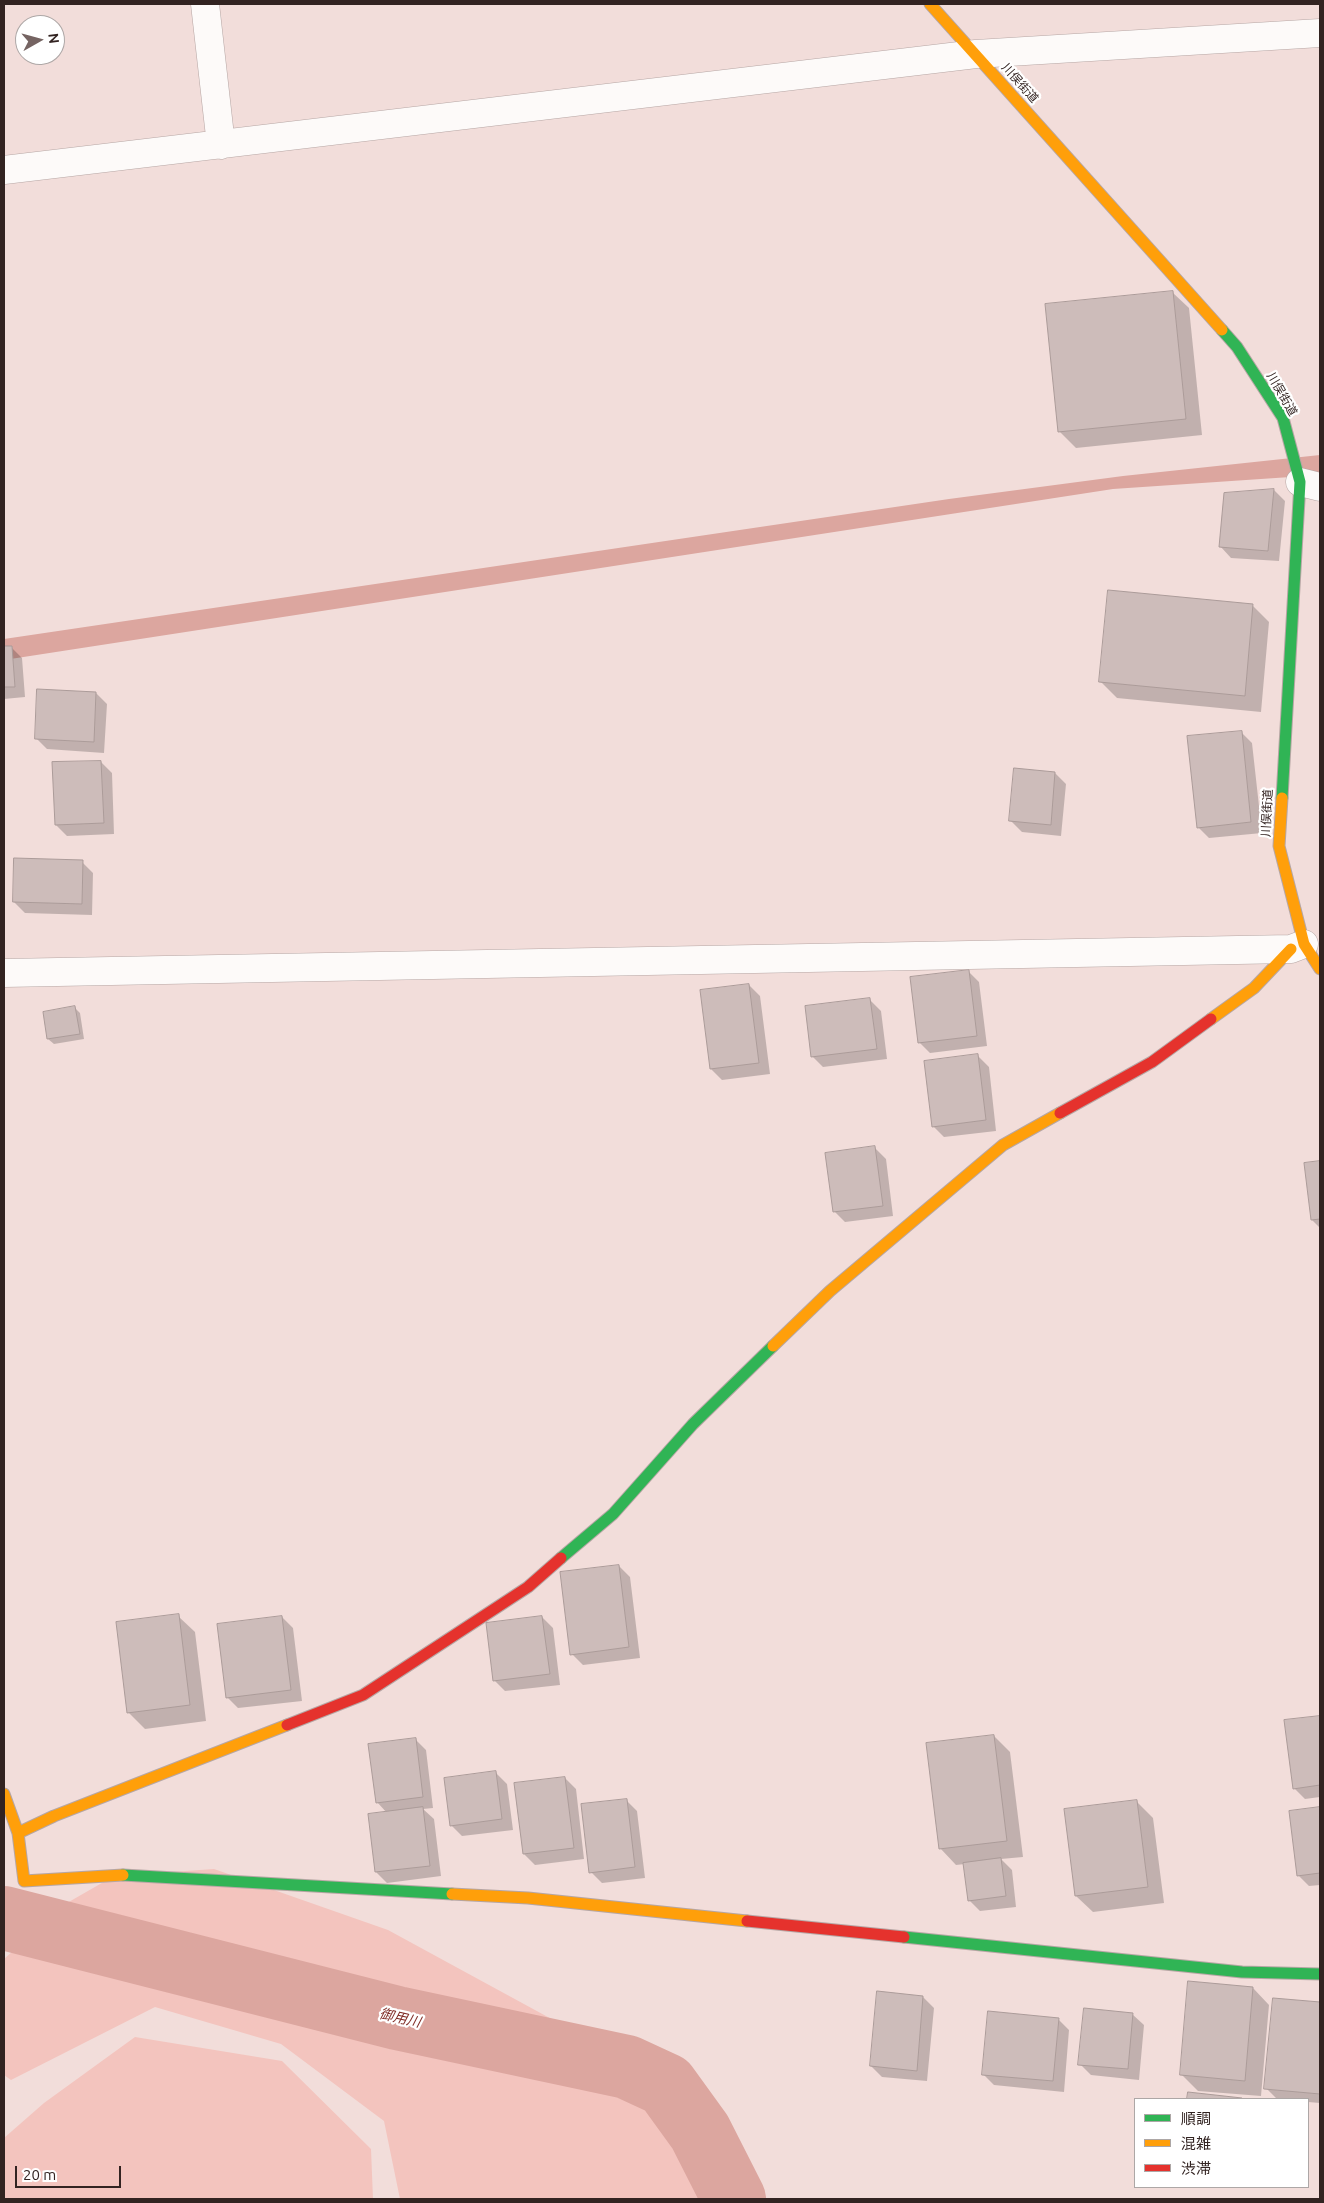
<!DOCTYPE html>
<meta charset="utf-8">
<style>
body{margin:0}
#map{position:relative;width:1324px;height:2203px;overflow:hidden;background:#f2ddda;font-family:Ubuntu,"Noto Sans JP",sans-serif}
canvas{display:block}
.frame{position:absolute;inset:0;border:5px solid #322321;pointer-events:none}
.legend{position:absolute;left:1134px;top:2098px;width:175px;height:90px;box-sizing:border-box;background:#fff;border:1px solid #ada7a6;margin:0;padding:6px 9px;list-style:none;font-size:15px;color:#322321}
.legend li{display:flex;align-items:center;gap:10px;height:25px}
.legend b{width:25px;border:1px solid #ada7a6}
.north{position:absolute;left:15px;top:15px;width:50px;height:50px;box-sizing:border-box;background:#fff;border:1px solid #ada7a6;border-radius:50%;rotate:83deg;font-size:14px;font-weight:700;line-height:20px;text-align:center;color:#322321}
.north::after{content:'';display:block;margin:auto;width:18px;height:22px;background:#756462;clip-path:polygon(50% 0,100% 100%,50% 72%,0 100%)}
.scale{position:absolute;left:15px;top:2166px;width:106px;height:22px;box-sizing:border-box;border:2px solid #322321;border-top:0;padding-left:6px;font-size:15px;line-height:18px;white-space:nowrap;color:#322321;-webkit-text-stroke:4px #fff;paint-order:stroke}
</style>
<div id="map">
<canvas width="1324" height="2203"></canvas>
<div class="frame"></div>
<ul class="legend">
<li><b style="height:6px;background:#30b455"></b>順調</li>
<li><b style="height:6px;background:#ff9f0a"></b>混雑</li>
<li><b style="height:6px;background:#e5322d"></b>渋滞</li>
</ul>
<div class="north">N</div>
<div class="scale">20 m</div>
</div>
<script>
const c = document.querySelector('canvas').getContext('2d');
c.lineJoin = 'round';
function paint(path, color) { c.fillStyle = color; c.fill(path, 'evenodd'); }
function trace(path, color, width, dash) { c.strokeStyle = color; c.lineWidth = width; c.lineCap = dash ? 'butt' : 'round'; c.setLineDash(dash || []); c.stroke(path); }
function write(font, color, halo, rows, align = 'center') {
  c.font = font + ' Ubuntu,"Noto Sans JP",sans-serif'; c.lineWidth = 4.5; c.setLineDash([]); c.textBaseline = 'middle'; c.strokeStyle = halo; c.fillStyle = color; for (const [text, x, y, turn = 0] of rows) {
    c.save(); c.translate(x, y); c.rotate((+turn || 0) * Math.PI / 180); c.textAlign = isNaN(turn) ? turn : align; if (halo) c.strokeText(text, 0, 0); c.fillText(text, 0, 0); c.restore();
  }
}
const green = new Path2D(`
 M214 1869 388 1930 557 2022 687 2119 761 2199H400L384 2121 281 2044 155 2007 11 2080 4 2075V1959L67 1903 114 1876Z
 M135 2037 282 2061 371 2149 373 2199H4V2138L44 2103Z`);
const water = new Path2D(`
 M1320 455V475L1113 489 4 660V639L949 499 1123 476Z`);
const shadow = new Path2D(`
 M1172 292 1189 308 1202 435 1076 448 1059 431Z
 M1274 490 1285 501 1279 561 1231 558 1220 546 1225 494Z
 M1252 605 1269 622 1261 712 1117 698 1101 682Z
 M11 647 22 658 25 697 4 699V648Z
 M96 693 107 704 104 753 47 749 36 738Z
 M1241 732 1252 743 1262 833 1209 838 1198 827Z
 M101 762 112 773 114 834 67 836 56 825Z
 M1055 773 1066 784 1061 836 1022 832 1011 821Z
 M82 862 93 873 92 915 25 913 14 902Z
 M968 971 979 982 987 1046 930 1053 919 1042Z
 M749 985 760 996 770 1074 722 1080 711 1069Z
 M870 1000 881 1011 887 1059 823 1067 812 1056Z
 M75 1008 80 1013 84 1039 54 1044 48 1039Z
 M978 1056 989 1067 996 1131 944 1137 933 1126Z
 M875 1148 886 1159 893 1216 845 1222 834 1211Z
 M1320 1162V1228L1312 1220 1305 1164Z
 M619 1566 630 1577 640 1658 583 1665 572 1654Z
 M178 1616 195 1632 206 1721 145 1729 128 1712Z
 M282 1617 293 1628 302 1701 238 1708 227 1697Z
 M542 1617 553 1628 560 1685 505 1691 494 1680Z
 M1320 1717V1797L1305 1799 1294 1788 1286 1722Z
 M994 1736 1010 1752 1023 1857 1001 1859 1012 1870 1016 1907 980 1911 969 1900 965 1864 956 1865 940 1848Z
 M415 1739 426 1750 433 1808 423 1809 434 1819 441 1876 387 1883 376 1872 387 1813 377 1802Z
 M496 1773 507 1784 513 1830 462 1836 451 1825Z
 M565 1778 576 1789 584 1859 535 1865 524 1854Z
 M626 1800 637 1811 645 1878 602 1883 591 1872Z
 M1137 1802 1153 1818 1164 1903 1093 1912 1076 1896Z
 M1320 1809V1885L1309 1886 1298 1875 1290 1812Z
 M1253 1988 1269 2005 1261 2096 1198 2091 1181 2074Z
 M923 1997 934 2008 927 2081 882 2077 871 2066Z
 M1274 1999 1320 2004V2103L1308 2102V2099H1277L1266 2088Z
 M1132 2014 1144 2025 1139 2080 1091 2075 1080 2064Z
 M1058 2019 1069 2030 1064 2092 994 2085 983 2074Z
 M1189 2094 1242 2099H1188Z`);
const river = new Path2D(`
 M4 1918 397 2018 627 2067 666 2085 700 2132 734 2199`);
const building = new Path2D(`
 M1173 291 1186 419 1058 432 1045 304Z
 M1274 489 1268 551 1219 547 1224 493Z
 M1108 590 1253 604 1245 696 1099 682Z
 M4 646H12L15 687H4Z
 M37 689 96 692 94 742 35 739Z
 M1242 731 1251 822 1197 828 1187 736Z
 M101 761 104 823 55 825 52 762Z
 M1014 768 1055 772 1051 825 1009 821Z
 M14 858 83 860 82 904 13 902Z
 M969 970 977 1036 918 1043 910 977Z
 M749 984 759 1063 710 1069 700 990Z
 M870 998 877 1049 811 1057 805 1006Z
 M75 1006 80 1034 47 1039 43 1012Z
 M978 1054 986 1120 932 1127 924 1061Z
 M875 1146 883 1206 833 1212 825 1153Z
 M1320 1161V1219L1311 1220 1304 1163Z
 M619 1565 629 1647 570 1655 560 1572Z
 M179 1614 190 1705 127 1713 116 1622Z
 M282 1616 291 1690 226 1698 217 1624Z
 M542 1616 550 1674 493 1681 486 1623Z
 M1320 1716V1785L1293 1789 1284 1720Z
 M994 1735 1007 1841 939 1849 926 1743Z
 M416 1738 423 1797 376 1803 368 1744Z
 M496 1771 502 1819 450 1826 444 1778Z
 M565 1777 574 1848 523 1854 514 1783Z
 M627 1799 635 1867 589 1873 581 1804Z
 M1137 1800 1148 1887 1075 1896 1064 1809Z
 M423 1807 430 1866 375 1872 368 1814Z
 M1320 1807V1873L1297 1876 1289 1811Z
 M1001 1858 1006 1896 968 1901 963 1863Z
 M1188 1981 1253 1987 1245 2081 1180 2075Z
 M877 1991 923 1996 917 2071 870 2066Z
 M1273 1998 1320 2002V2094L1264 2089Z
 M1084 2008 1133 2013 1128 2069 1078 2065Z
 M988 2011 1059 2018 1053 2081 982 2075Z
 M1188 2092 1242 2098V2099H1187Z`);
const street = new Path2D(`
 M205 4 221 145
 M4 170 976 54 1320 33
 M1300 482 1320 487
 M4 973 1291 949 1304 944`);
const fast = new Path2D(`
 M1222 330 1237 347 1283 418 1300 482 1282 798
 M561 1558 613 1514 693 1424 773 1346
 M123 1875 452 1894
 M904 1937 1242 1972 1320 1974`);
const slow = new Path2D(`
 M930 4 1222 330
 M1282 798 1279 846 1304 944 1320 969
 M1211 1019 1254 988 1291 949
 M773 1346 830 1291 1003 1145 1060 1113
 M4 1794 18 1833 24 1881 123 1875
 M18 1833 54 1816 287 1725
 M452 1894 528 1898 747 1921`);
const jam = new Path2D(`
 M1060 1113 1152 1062 1211 1019
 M287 1725 363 1695 528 1587 561 1558
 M747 1921 904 1937`);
const streetNames = [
 ["川俣街道",1020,83,48],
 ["川俣街道",1282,394,60],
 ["川俣街道",1267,813,-87]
];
const waterNames = [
 ["御用川",400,2018,13]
];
paint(green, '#f3c4be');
paint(water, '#dca69f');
paint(shadow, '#0003');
trace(river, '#dca69f', 64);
paint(building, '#cdbcba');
trace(building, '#ab9b99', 1);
trace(street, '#b6a6a4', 29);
trace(fast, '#b6a6a4', 13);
trace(slow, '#b6a6a4', 13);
trace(jam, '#b6a6a4', 13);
trace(street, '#fdfaf9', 28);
trace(fast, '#30b455', 11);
trace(slow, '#ff9f0a', 11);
trace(jam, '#e5322d', 11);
write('12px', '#322321', '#fff', streetNames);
write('italic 14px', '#83312b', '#fff', waterNames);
</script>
